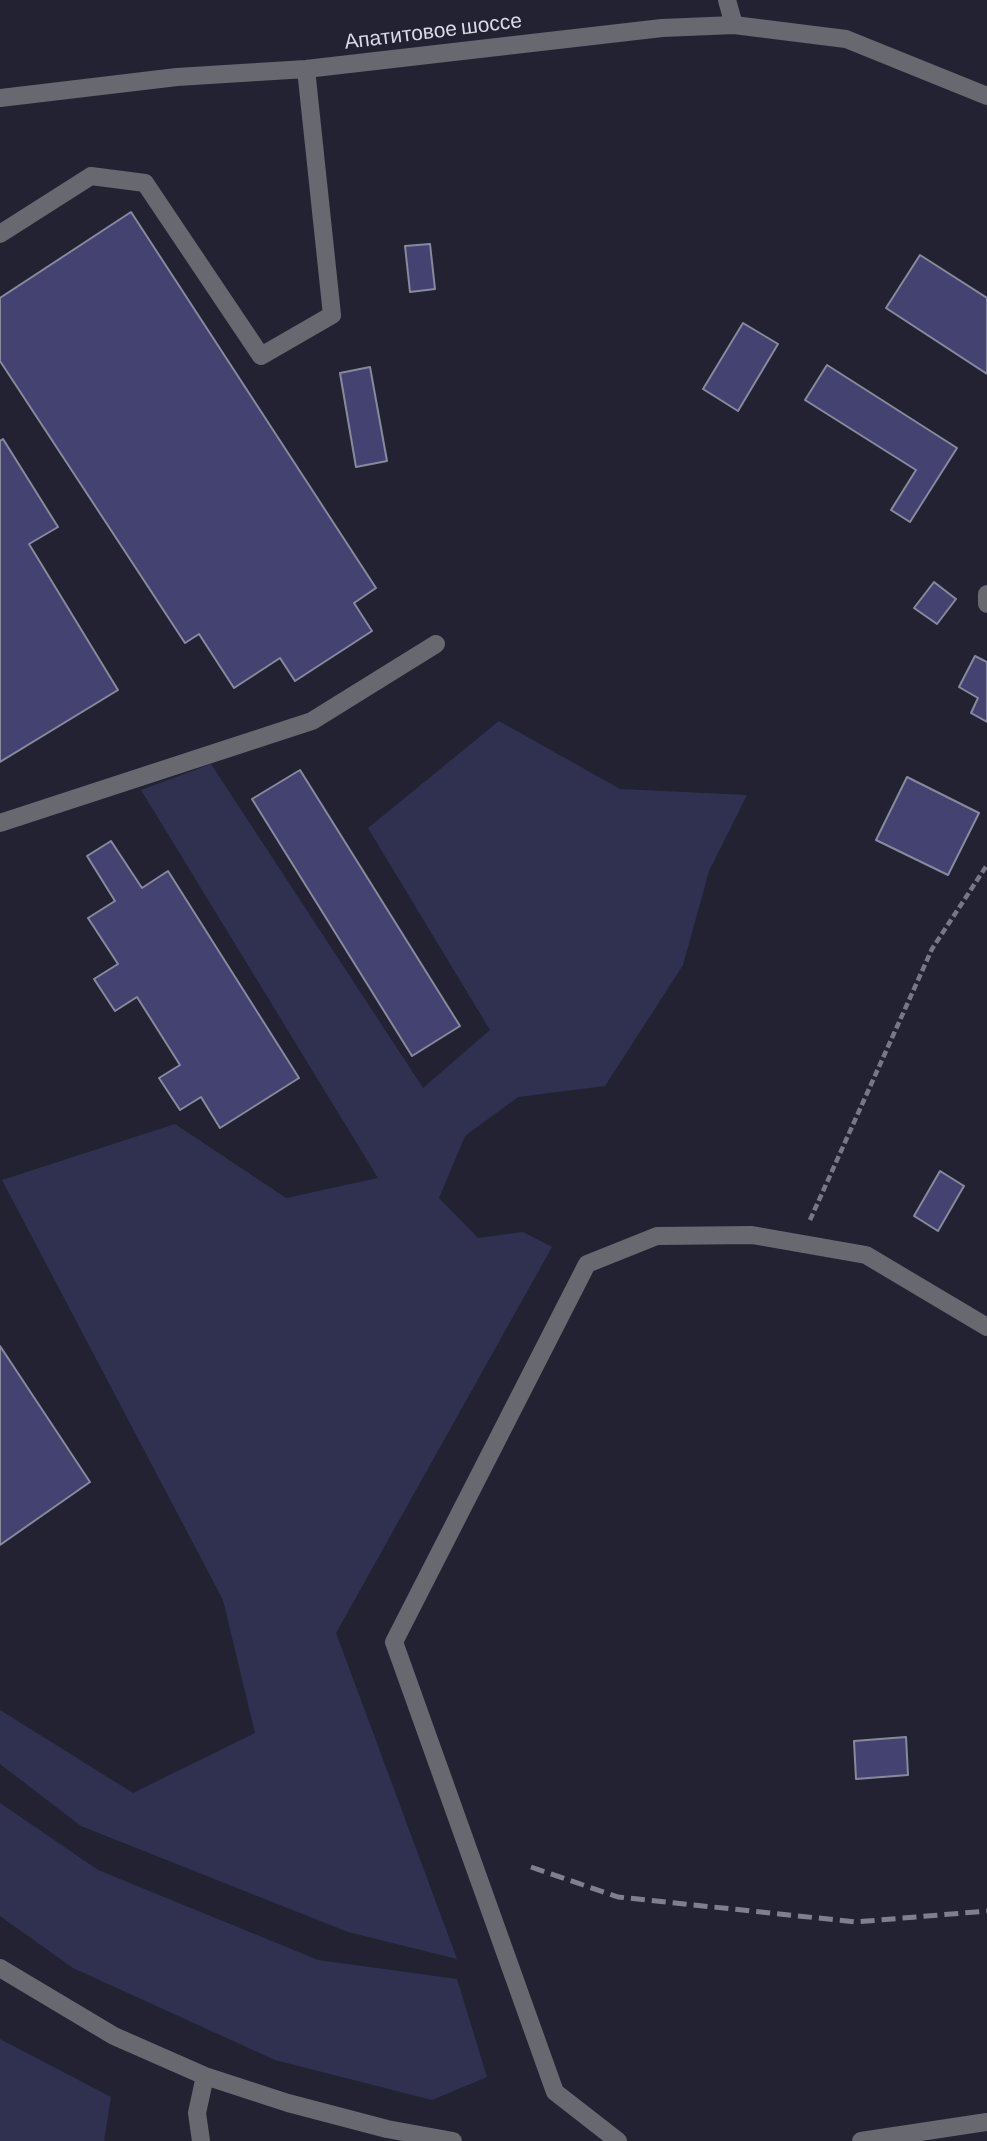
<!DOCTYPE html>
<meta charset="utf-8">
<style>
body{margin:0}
canvas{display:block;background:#222232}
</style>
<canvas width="987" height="2141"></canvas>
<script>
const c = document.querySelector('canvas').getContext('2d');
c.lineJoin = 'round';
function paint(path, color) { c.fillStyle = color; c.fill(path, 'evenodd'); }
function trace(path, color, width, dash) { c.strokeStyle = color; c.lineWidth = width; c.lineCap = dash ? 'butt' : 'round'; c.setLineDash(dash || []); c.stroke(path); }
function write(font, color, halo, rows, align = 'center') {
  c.font = font + ' Barlow,sans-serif'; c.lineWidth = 5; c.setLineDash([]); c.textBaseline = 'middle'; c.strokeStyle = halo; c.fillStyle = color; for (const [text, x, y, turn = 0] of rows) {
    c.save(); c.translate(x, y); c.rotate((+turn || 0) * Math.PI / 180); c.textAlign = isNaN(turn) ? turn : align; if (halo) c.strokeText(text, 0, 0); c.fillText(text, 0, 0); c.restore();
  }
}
const green = new Path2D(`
 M499 721 620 789 747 795 709 871 683 965 605 1086 518 1097 465 1136 439 1198 478 1238 523 1232 552 1247 336 1633 457 1959 348 1932 81 1826 0 1764V1710L133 1793 255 1733 223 1600 2 1180 175 1124 286 1198 378 1178 141 790 211 764 423 1088 490 1030 368 828Z
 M0 1803 98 1870 318 1960 457 1979 487 2077 432 2100 275 2060 73 1968 0 1916Z
 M0 2039 111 2097 104 2141H0Z`);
const building = new Path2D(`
 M131 212 376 588 354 603 372 631 295 681 280 658 234 688 199 634 185 643 0 361V298Z
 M430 244 435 289 410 292 405 246Z
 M920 255 987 298V374L886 308Z
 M743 323 778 344 738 411 703 389Z
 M827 365 957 448 910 522 891 510 916 470 805 400Z
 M370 367 387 461 356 467 340 373Z
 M3 439 58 527 29 544 118 690 0 762V441Z
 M934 582 956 599 937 624 914 608Z
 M975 656 987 662V722L971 713 978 698 959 687Z
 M300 770 460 1026 412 1056 252 799Z
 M907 777 979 813 948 875 876 840Z
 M111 841 142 888 168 871 299 1078 220 1128 201 1097 180 1110 159 1078 180 1065 137 997 115 1011 94 979 118 964 88 918 115 901 87 856Z
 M940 1171 964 1186 938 1231 914 1216Z
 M0 1346 90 1482 0 1545Z
 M906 1737 908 1775 856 1779 854 1741Z`);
const path = new Path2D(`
 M810 1220 932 949 987 865`);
const minor = new Path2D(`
 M727 0 734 25
 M0 98 177 77 306 69 662 28 734 25 846 39 987 96
 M0 234 91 176 145 183 261 356 332 315 306 69
 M987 594V604
 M0 823 312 721 436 644
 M0 1968 114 2036 205 2076 288 2103 387 2129 453 2141
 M201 2141 197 2113 205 2076
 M618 2141 555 2092 394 1642 587 1264 657 1236 752 1235 866 1255 987 1327
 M861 2141 987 2122`);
const rail = new Path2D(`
 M531 1867 618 1897 856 1922 987 1911`);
const streetNames = [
 ["Апатитовое шоссе",433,31,-7]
];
paint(green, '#303051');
paint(building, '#434270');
trace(building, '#88899d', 2);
trace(path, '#777886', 4.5, [7, 3.5]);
trace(minor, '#686871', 18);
trace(rail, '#7f808d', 5, [14, 7]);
write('21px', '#d9dae5', '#222232', streetNames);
</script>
